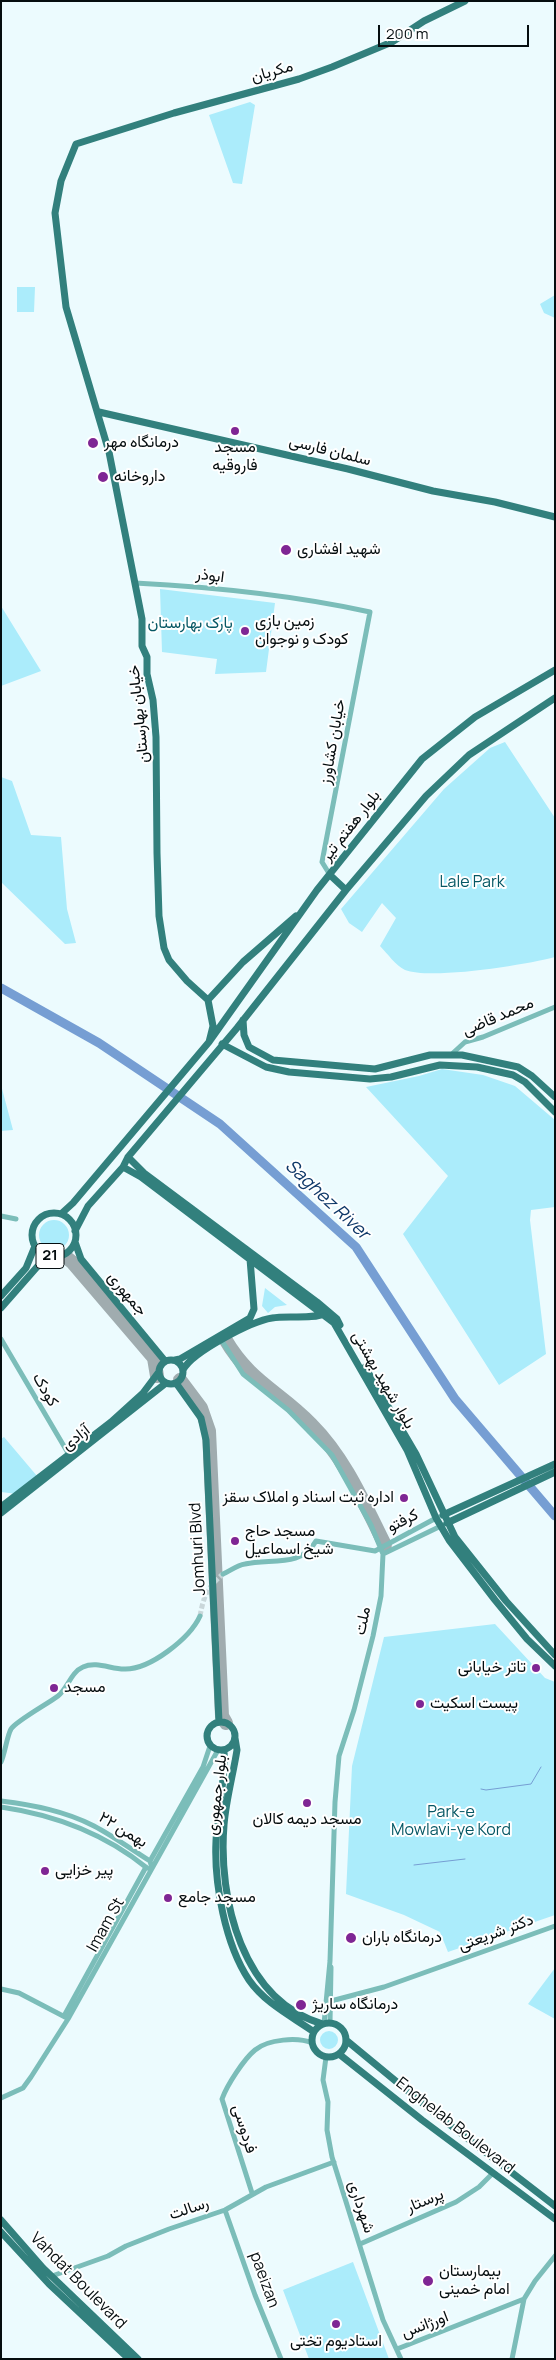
<!DOCTYPE html>
<meta charset="utf-8">
<style>
body{margin:0}
#map{position:relative;width:556px;height:2360px;overflow:hidden;background:#ecfbfe;font-family:Manrope,sans-serif}
canvas{display:block}
.frame{position:absolute;inset:0;border:2px solid #050d0f;pointer-events:none}
.scale{position:absolute;left:378px;top:25px;width:151px;height:22px;box-sizing:border-box;border:2px solid #050d0f;border-top:0;padding-left:6px;font-size:15px;line-height:18px;white-space:nowrap;color:#050d0f;-webkit-text-stroke:4px #fff;paint-order:stroke}
</style>
<div id="map">
<canvas width="556" height="2360"></canvas>
<div class="frame"></div>
<div class="scale">200 m</div>
</div>
<script>
const c = document.querySelector('canvas').getContext('2d');
c.lineJoin = 'round';
function paint(path, color) { c.fillStyle = color; c.fill(path, 'evenodd'); }
function trace(path, color, width, dash) { c.strokeStyle = color; c.lineWidth = width; c.lineCap = dash ? 'butt' : 'round'; c.setLineDash(dash || []); c.stroke(path); }
function write(font, color, halo, rows, align = 'center') {
  c.font = font + ' Manrope,Vazirmatn,sans-serif'; c.lineWidth = 4; c.setLineDash([]); c.textBaseline = 'middle'; c.strokeStyle = halo; c.fillStyle = color; for (const [text, x, y, turn = 0] of rows) {
    c.save(); c.translate(x, y); c.rotate((+turn || 0) * Math.PI / 180); c.textAlign = isNaN(turn) ? turn : align; if (halo) c.strokeText(text, 0, 0); c.fillText(text, 0, 0); c.restore();
  }
}
const green = new Path2D(`
 M250 102 255 105 242 184 233 183 209 115Z
 M17 287H35L34 312H17Z
 M555 295V318L544 313 540 304Z
 M160 589 275 603 266 672 215 674 217 659 162 652Z
 M1 606 41 671 1 686Z
 M505 742 555 818V957C525 965 431 980 405 970 396 966 387 953 380 946L396 918 382 903 362 932 349 923 341 909 444 789 490 748Z
 M1 777 12 781 31 835 61 837 67 909 76 943 65 944 1 882Z
 M442 1069 483 1075 515 1086 555 1120V1207L531 1210 530 1220 546 1354 499 1385 403 1234 448 1176 366 1087 419 1076Z
 M1 1085 13 1130 1 1131Z
 M39 1235a15 15 0 1 1 30 0a15 15 0 1 1-30 0Z
 M265 1288 287 1305 275 1307 268 1313 262 1306Z
 M4 1437 37 1476 17 1494 1 1492V1439Z
 M495 1624 545 1678 555 1682V1915L448 1952 440 1932 404 1915 346 1894 352 1766 384 1637Z
 M555 1968V2019L528 2004Z
 M320 2040a9 9 0 1 1 18 0a9 9 0 1 1-18 0Z
 M353 2262 389 2359H309L283 2290Z`);
const stream = new Path2D(`
 M481 1789 486 1790 531 1784 541 1767
 M414 1865 465 1859`);
const river = new Path2D(`
 M1 988 99 1043 220 1124 356 1247 455 1399 555 1516`);
const taxiway = new Path2D(`
 M55 1257 67 1258 72 1262 154 1358 157 1376
 M225 1339C250 1382 279 1391 311 1424 345 1458 364 1503 385 1545
 M180 1380 201 1408 209 1431 222 1716 226 1723`);
const minorTunnel = new Path2D(`
 M200 1616C204 1595 207 1588 223 1574`);
const minor = new Path2D(`
 M135 583C213 587 293 595 370 612L322 862 330 875
 M453 1053 465 1042 483 1037 555 1007
 M1 1216 16 1219
 M1 1339 68 1453
 M222 1341 243 1374 288 1410 332 1455 371 1525 383 1554 381 1596 373 1636 354 1710 339 1756 335 1802 330 1961 324 2024
 M383 1554 443 1525
 M223 1574C230 1571 237 1565 245 1564 270 1558 301 1568 316 1541L375 1551 438 1517
 M1 1762C5 1753 7 1736 11 1729 16 1721 49 1703 58 1696 68 1688 71 1672 83 1667 96 1661 111 1669 124 1669 150 1670 190 1638 200 1616
 M1 1801C33 1805 65 1811 94 1826 113 1836 131 1849 150 1861L152 1868
 M1 1807C56 1815 104 1833 147 1868
 M150 1861 203 1767 210 1746
 M1 1989 19 1993 65 2017
 M331 2001 384 1987 555 1926
 M64 2016 146 1867
 M330 2023 331 1967
 M326 2057 323 2080 328 2102 327 2130 332 2157 383 2320 401 2359
 M1 2098 23 2088 31 2077 68 2019 218 1750
 M252 2193 222 2099C227 2085 244 2059 255 2050 268 2039 298 2037 312 2043
 M225 2210 255 2295 281 2359
 M360 2244 456 2202 479 2187 493 2173
 M52 2276 108 2256 126 2246 169 2229 225 2210 266 2187 334 2162
 M397 2349 524 2299 535 2281 555 2256
 M512 2359 524 2299`);
const major = new Path2D(`
 M99 412 348 469 433 491 495 502 555 517
 M330 875 346 890
 M208 1000 187 981 169 960 164 948 159 916 157 853 156 737 153 700 147 674V657L142 646V619L109 452 66 307 55 213 61 181 76 144 174 113 299 79 332 67 392 42 424 21 465 1
 M243 1020 244 1035 249 1047 273 1060 375 1069 430 1055H462L518 1067 532 1076 555 1097
 M209 1042 317 890 422 759 475 717 555 670
 M222 1044 266 1067 289 1072 370 1079 391 1077 440 1065 477 1067 513 1075 525 1082 555 1112
 M128 1157 144 1173 317 1302 337 1319 340 1325
 M123 1167 141 1177 334 1323 407 1450 436 1518 449 1540 495 1600 527 1639 555 1666
 M32 1235a22 22 0 1 1 44 0a22 22 0 1 1-44 0Z
 M61 1214 73 1203 209 1042 213 1026 208 1000 243 962 296 916
 M75 1231 88 1206 123 1167 128 1157 237 1028 346 890 426 796 469 755 555 698
 M75 1242 81 1259 165 1361
 M1 1296 26 1268 35 1246
 M1 1308 37 1267 50 1257
 M159 1372a12 12 0 1 1 24 0a12 12 0 1 1-24 0Z
 M175 1360 180 1359 250 1318 254 1309 250 1259
 M365 1367 416 1454 455 1537 506 1601 555 1655
 M183 1370C192 1352 252 1321 272 1318 288 1315 312 1320 326 1313
 M176 1383 201 1418 206 1440 219 1722
 M1 1507 111 1422 143 1393 158 1373
 M1 1513 166 1383
 M443 1515 555 1464
 M447 1523 555 1472
 M207 1736a14 14 0 1 1 28 0a14 14 0 1 1-28 0Z
 M235 1738 237 1750C233 1775 226 1800 224 1825 218 1899 242 2001 323 2024
 M224 1750C226 1781 217 1810 216 1841 214 1883 225 1944 249 1980 265 2003 291 2016 314 2032
 M312 2040a17 17 0 1 1 34 0a17 17 0 1 1-34 0Z
 M346 2040 432 2111 555 2206
 M339 2054 422 2120 555 2219
 M1 2220 43 2268 138 2359
 M1 2232 49 2284 129 2359`);
const markers = [
 [235,431,5,"#7f2694"],
 [93,443,6,"#7f2694"],
 [103,477,6,"#7f2694"],
 [286,550,6,"#7f2694"],
 [245,631,5,"#7f2694"],
 [404,1498,5,"#7f2694"],
 [235,1541,5,"#7f2694"],
 [536,1668,5,"#7f2694"],
 [54,1688,5,"#7f2694"],
 [420,1704,5,"#7f2694"],
 [307,1803,5,"#7f2694"],
 [45,1871,5,"#7f2694"],
 [168,1898,5,"#7f2694"],
 [351,1938,6,"#7f2694"],
 [301,2005,6,"#7f2694"],
 [428,2281,6,"#7f2694"],
 [336,2324,5,"#7f2694"]
];
const shields = [
 [50,1256,28]
];
const shieldNames = [
 ["21",50,1256]
];
const streetNames = [
 ["مکریان",272,72,-16],
 ["سلمان فارسی",330,451,14],
 ["ابوذر",210,576,7],
 ["خیابان بهارستان",139,714,-96],
 ["خیابان کشاورز",333,742,-80],
 ["بلوار هفتم تیر",351,826,-52],
 ["محمد قاضی",498,1017,-23],
 ["جمهوری",127,1294,50],
 ["بلوار شهید بهشتی",383,1380,60],
 ["کودک",45,1390,60],
 ["آزادی",76,1438,-38],
 ["کرفتو",403,1521,-27],
 ["Jomhuri Blvd",198,1549,-93],
 ["ملت",363,1621,-78],
 ["بلوار جمهوری",217,1795,-83],
 ["۲۲ بهمن",123,1830,31],
 ["Imam St",106,1925,-61],
 ["دکتر شریعتی",496,1933,-20],
 ["Enghelab Boulevard",455,2126,38],
 ["فردوسی",244,2129,73],
 ["پرستار",425,2201,-22],
 ["شهرداری",361,2207,72],
 ["رسالت",189,2209,-19],
 ["paeizan",264,2280,70],
 ["Vahdat Boulevard",78,2281,45],
 ["اورژانس",425,2325,-21]
];
const poiNames = [
 ["درمانگاه مهر",104,443],
 ["مسجد",235,448,"center"],
 ["فاروقیه",235,466,"center"],
 ["داروخانه",114,477],
 ["شهید افشاری",297,550],
 ["زمین بازی",255,622],
 ["کودک و نوجوان",255,640],
 ["اداره ثبت اسناد و املاک سقز",394,1498,"right"],
 ["مسجد حاج",245,1532],
 ["شیخ اسماعیل",245,1550],
 ["تاتر خیابانی",526,1668,"right"],
 ["مسجد",64,1688],
 ["پیست اسکیت",430,1704],
 ["مسجد دیمه کالان",307,1820,"center"],
 ["پیر خزایی",55,1871],
 ["مسجد جامع",178,1898],
 ["درمانگاه باران",362,1938],
 ["درمانگاه ساریژ",312,2005],
 ["بیمارستان",439,2272],
 ["امام خمینی",439,2290],
 ["استادیوم تختی",336,2342,"center"]
];
const parkNames = [
 ["پارک بهارستان",190,624],
 ["Lale Park",472,883],
 ["Park-e",451,1813],
 ["Mowlavi-ye Kord",451,1831]
];
const waterNames = [
 ["Saghez River",327,1200,43]
];
paint(green, '#abecfb');
trace(stream, '#769ed3', 1);
trace(river, '#769ed3', 9);
trace(taxiway, '#a0acaf', 14);
trace(minorTunnel, '#c9d7da', 5, [5, 2.5]);
trace(minor, '#7bbdb9', 5);
trace(major, '#32807d', 7);
for (const [x, y, r, color] of markers) { const dot = new Path2D(); dot.arc(x, y, r, 0, 2 * Math.PI); c.fillStyle = color; c.fill(dot); trace(dot, '#fff', 2); }
for (const [x, y, w] of shields) { const box = new Path2D(); box.roundRect(x - w / 2, y - 12.5, w, 25, 4); c.fillStyle = '#fff'; c.fill(box); trace(box, '#050d0f', 1); }
write('bold 15px', '#050d0f', null, shieldNames);
write('16px', '#050d0f', '#fff', streetNames);
write('16px', '#050d0f', '#fff', poiNames, 'left');
write('16px', '#055764', '#fff', parkNames);
write('italic 18px', '#103969', '#fff', waterNames);
</script>
